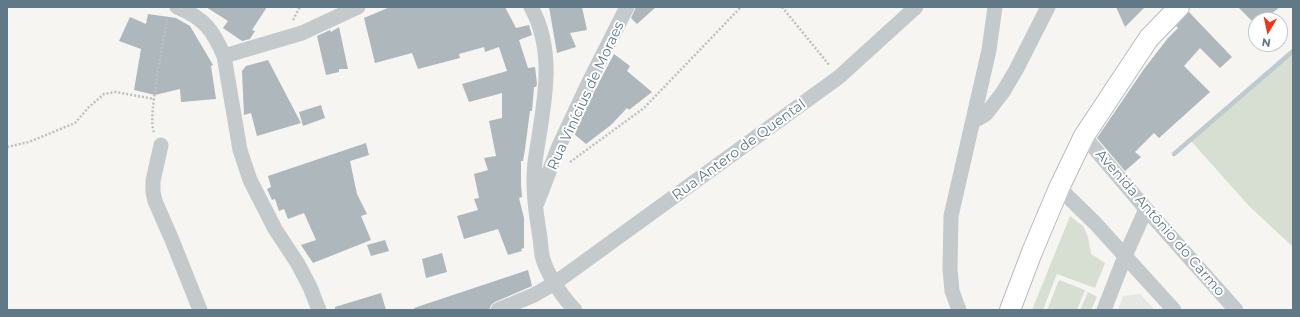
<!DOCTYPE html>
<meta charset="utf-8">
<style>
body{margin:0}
#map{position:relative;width:1300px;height:317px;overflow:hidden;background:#f6f5f1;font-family:Montserrat,sans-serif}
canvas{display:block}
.frame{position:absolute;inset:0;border:8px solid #617886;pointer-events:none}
.north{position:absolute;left:1248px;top:12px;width:40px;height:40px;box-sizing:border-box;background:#fff;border:1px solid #c0c9cf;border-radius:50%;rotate:189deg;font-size:11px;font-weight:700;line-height:16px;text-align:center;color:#617886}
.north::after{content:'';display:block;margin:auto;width:14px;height:18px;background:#f43513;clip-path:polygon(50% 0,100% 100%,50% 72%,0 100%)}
</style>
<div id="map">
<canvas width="1300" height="317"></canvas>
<div class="frame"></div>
<div class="north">N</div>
</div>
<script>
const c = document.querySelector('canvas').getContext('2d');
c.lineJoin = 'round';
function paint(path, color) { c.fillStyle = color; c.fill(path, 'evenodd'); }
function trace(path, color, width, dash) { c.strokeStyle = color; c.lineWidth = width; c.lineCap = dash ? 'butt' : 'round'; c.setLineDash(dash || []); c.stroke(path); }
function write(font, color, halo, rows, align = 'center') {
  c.font = font + ' Montserrat,sans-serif'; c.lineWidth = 4; c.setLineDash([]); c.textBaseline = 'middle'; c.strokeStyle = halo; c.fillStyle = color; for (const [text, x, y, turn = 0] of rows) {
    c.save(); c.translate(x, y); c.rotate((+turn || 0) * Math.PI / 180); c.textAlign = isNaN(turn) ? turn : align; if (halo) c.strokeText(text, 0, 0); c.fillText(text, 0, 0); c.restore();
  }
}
const built = new Path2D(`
 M1140 294 1155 310H1118L1123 296Z`);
const green = new Path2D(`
 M1293 51V247L1249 206 1191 141Z
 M1070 216 1083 226 1088 237 1091 254 1105 263 1095 288 1057 274 1043 310H1032Z
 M1059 280 1085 290 1077 310H1047Z
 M1088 292 1097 297 1091 310H1080Z`);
const stream = new Path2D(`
 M1174 154 1293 51`);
const building = new Path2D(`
 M206 7H267L252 30 255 31 250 39 242 41 223 28 228 21Z
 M390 7H505L516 28 529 25 532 35 519 40 528 68 535 67 537 84 536 87H534L532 111H530L525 149 523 161H521V184L522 197 519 198 524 218V248L521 249 522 251 508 255 498 229 464 239 457 216 478 210 474 199 479 198 474 174 488 170 484 158 496 156 489 121 502 118V93L469 102 462 84 507 71 499 47 485 52 484 47 459 54 460 58 418 69 412 53 375 63 364 18Z
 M549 7H582L587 30 570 33 576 47 557 53Z
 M636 7H656L637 24 631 18Z
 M1116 7H1145L1125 27Z
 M1238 7H1280L1263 20H1251Z
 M1189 12 1232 57 1220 68 1200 48 1184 66 1210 92 1159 138 1154 133 1135 152 1141 157 1125 171 1097 138 1144 69 1168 38 1178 28 1176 26Z
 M148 14 176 18 190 26 213 65 211 66 216 99 181 102 180 89 155 95 134 90 141 49 119 41 130 17 146 24Z
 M339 27 348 69H339V72L326 75 317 36 330 30 331 32Z
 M614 54 630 66 627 71 652 92 629 110 627 108 611 125 586 144 574 134 597 86Z
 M268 60 301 123 257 136 251 113 244 115 242 71 246 66Z
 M321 105 325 118 303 126 299 112Z
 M366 143 369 155 350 161 357 194 367 214 361 216 371 240 313 263 301 245 316 240 304 213 288 219 284 209 279 211 275 199 272 200 267 189 271 187 268 176Z
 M385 240 389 251 371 256 367 245Z
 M442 253 447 272 426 278 422 259Z
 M528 270 532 286 495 302 491 305 489 310H415L414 308Z
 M381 293 386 310H335V307Z`);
const path = new Path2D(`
 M782 7 830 66
 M293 20 300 7
 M154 132C147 119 164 38 167 19
 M7 147 29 142 75 123 89 107 104 94 116 92 154 99
 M570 162 644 108 741 7`);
const minor = new Path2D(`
 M177 7C204 18 213 30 224 56L240 150 250 180 275 229 298 264 310 287 319 310
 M531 7C558 55 542 111 535 162 532 187 536 213 540 238 541 245 541 255 544 262 549 277 564 299 575 310
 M224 56 302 33 358 7
 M974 121 986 114 1003 92 1016 70 1048 7
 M1084 136 1146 209 1236 310
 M161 145 153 181V192L155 201 172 240 200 310
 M1059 188 1095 223 1174 310
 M537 203 559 146 589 82 627 7
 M498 310 534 295 555 283 839 77 916 7
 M959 310 952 291 950 269 951 216 989 50 995 7
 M1104 310 1125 256 1146 209`);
const major = new Path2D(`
 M1010 310 1032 252 1059 188 1084 136 1149 38 1179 7`);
const streetNames = [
 ["Rua Vinícius de Moraes",586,96,-65],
 ["Rua Antero de Quental",739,150,-36],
 ["Avenida Antônio do Carmo",1160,223,49]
];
paint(built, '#e6e7e5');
paint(green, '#d7ded2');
trace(stream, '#bdcbcf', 4.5);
paint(building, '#adb7bc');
trace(major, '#b7bcbf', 22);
trace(path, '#bdc0c2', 2.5, [2, 2]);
trace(minor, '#c4c9cc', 15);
trace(major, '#fff', 20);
write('14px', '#617886', '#fff', streetNames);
</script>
